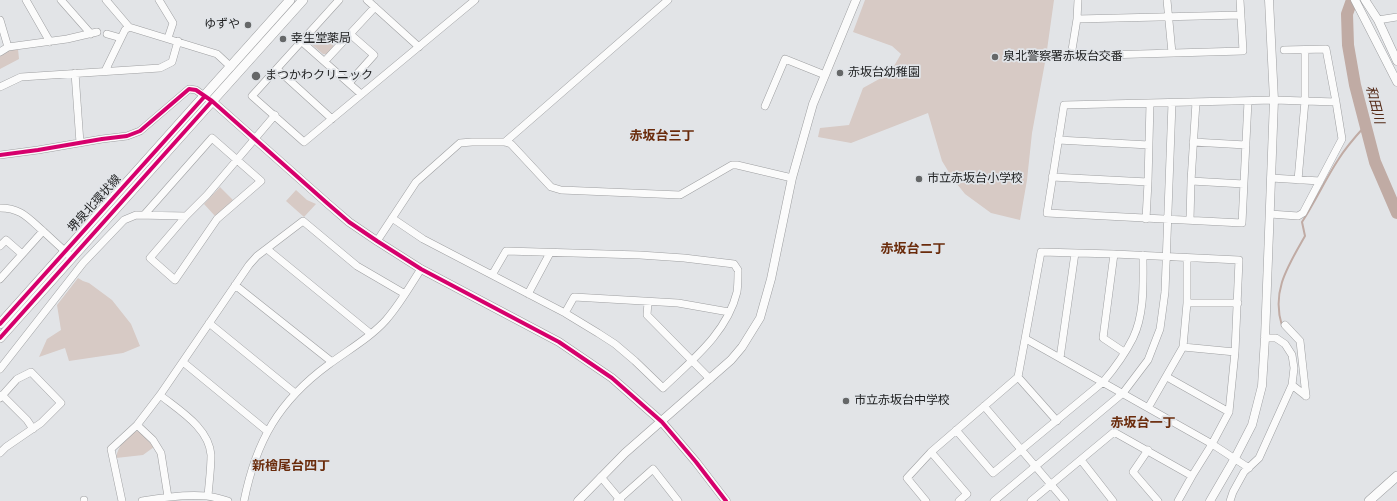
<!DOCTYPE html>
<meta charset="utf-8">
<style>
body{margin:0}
canvas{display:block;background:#e2e4e7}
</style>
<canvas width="1397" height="501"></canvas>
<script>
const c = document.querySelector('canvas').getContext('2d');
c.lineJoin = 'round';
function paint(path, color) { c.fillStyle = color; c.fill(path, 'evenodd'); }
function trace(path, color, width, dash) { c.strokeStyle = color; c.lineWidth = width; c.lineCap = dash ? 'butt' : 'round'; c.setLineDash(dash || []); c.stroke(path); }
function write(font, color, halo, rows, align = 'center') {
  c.font = font + ' Jost,"Noto Sans JP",sans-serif'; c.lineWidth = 3.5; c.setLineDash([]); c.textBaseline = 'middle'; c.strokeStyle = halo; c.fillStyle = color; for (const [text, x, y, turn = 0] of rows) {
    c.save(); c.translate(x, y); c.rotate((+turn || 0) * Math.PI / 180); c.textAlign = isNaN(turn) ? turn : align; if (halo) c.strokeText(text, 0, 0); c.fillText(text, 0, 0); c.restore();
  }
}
const green = new Path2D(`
 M865 0H1054L1046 57 1032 133 1027 180 1020 220 991 213 965 194 953 179 942 161 928 113 851 143 818 137 820 128 849 125 863 88 890 73 901 54 892 46 853 32Z
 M316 29 334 46 327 54H323L309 42 308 38Z
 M18 49 19 59 0 69V55L7 50Z
 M220 187 233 200 215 216 204 204Z
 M296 190 307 200 316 204 304 217 286 201Z
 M78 278 83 281 89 283 112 300 131 324 140 346 123 353 69 361 65 348 39 357 47 339 61 330 57 305Z
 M137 431 140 432 154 447 143 455 116 458C118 446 126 436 137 431Z`);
const stream = new Path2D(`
 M1282 326C1271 291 1288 266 1305 236L1302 222C1315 202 1325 180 1338 160 1346 147 1355 137 1365 126`);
const river = new Path2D(`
 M1352 0 1347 14 1348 45 1355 85 1375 162 1397 213`);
const minor = new Path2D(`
 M26 0 50 42
 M61 0 91 34
 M159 0 173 23 168 38
 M339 0 252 96 304 142 475 0
 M367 0 419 47
 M1078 0 1077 19 1071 56 1243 51 1240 0
 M1167 0 1172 53
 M1077 19 1241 15
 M0 20 8 47
 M1378 20 1397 17
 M129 27 217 54 231 67
 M107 34 121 38
 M301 41 361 94
 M0 52 8 47 67 39 97 32
 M325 61 375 7
 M277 69 332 119
 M105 71 125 30 129 27 106 0
 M75 73 80 143
 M349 83 374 55 350 34
 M0 87 21 77 160 68 172 62 178 41
 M1248 101 1242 223 1047 213 1064 105 1274 100 1336 102
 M765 106 785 59 825 75
 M1058 140 1149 145
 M505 142 668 0
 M1193 142 1246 145
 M0 155 38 150 102 139 127 136 140 131 189 89 196 90 207 98
 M1052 177 1148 182
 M1271 178 1320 181
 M1298 180 1305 101V50
 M1191 181 1244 184
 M0 208C21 208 28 218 43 231
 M1270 214 1298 216 1303 213 1342 139 1336 102 1326 49 1284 50
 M144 215 212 138 261 181 217 219 175 280 150 258 186 216
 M392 218 423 239 565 313 598 333 615 344 635 361 663 388C692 360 727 333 737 292 738 285 738 277 738 270L734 264 684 258 640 255 506 251 492 275
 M1146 219 1148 182 1150 103
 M1190 220 1191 181 1196 102
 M377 241 416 182 460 143 472 142H505L511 144 551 187 561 190 680 195 732 165H737L792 178
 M0 246 6 240 22 254
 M267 249 371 334
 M1114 254 1103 338 1124 352
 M0 279 43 231 69 255
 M235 285 332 362
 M528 294 550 253
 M648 302 647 315 710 379
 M1187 303H1238
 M565 313 574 297 678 303 729 312
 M209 323 295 393
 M1285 325 1300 341 1306 396
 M1026 339 1212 444 1249 468
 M1183 347 1235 352
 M1060 358 1075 253
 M183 362 267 431
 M0 369 83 263 124 220 136 215 186 216 207 195 275 115
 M1018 377 1057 421
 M1167 377 1229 412
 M1292 385 1306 396
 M2 395 27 420 33 429
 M160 395C180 411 209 428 211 455 211 469 209 483 208 496
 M0 398 17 379 31 372 61 403 41 423 6 447 0 453
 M984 406 1065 501
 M1148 408 1183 347 1187 303V258
 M137 425 153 440 161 453 168 497
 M956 430 993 473 1103 382C1114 369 1125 354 1133 338 1145 313 1143 282 1143 255
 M1148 450 1133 472 1158 501
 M931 452 967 494 959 501
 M1081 460 1113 501
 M601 477 621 501
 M84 500V501
 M122 501 111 449 137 425 160 395 249 265 257 256 303 221 357 266 405 294
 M142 501C164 497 185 494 207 496 214 497 221 499 228 501
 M244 501C256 441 279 401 328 365 348 350 370 338 386 320 400 304 410 286 421 269
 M617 501 653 469 678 501
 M926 501 907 478 931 452 1018 377 1041 252 1114 254 1239 260 1235 352 1229 412 1212 444 1192 476 1178 501
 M994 501 1123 393 1148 360 1160 329 1165 292 1172 103
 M1031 501 1114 432 1192 476
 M1230 501 1233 492 1244 472 1259 458 1292 385 1294 368 1292 355 1285 344 1276 338H1265`);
const tertiary = new Path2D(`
 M1355 0 1397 82
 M1365 0 1378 20 1397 61
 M212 101 327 203 349 222 377 241 421 269 559 342 612 378 662 422 696 462 726 501
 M578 501 625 453 731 360 742 347 760 318 771 279 792 178 813 104 856 0
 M1210 501 1235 458 1252 425 1262 386 1265 338 1274 100 1269 0`);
const secondary = new Path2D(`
 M0 324 290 0
 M0 338 303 0
 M1369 501 1397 476`);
const cycleway = new Path2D(`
 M0 155 38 150 102 139 127 136 140 131 189 89 196 90 212 101 327 203 349 222 377 241 421 269 559 342 612 378 662 422 696 462 726 501
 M0 324 205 96
 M0 338 212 101`);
const markers = [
 [248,25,4,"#656768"],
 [283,39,4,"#656768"],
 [995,57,4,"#656768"],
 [840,73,4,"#656768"],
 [256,76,5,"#656768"],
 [919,179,4,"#656768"],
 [846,401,4,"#656768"]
];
const poiNames = [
 ["ゆずや",240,25,"right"],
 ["幸生堂薬局",291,39],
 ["泉北警察署赤坂台交番",1003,57],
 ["赤坂台幼稚園",848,73],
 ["まつかわクリニック",265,76],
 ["市立赤坂台小学校",927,179],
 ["市立赤坂台中学校",854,401]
];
const streetNames = [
 ["堺泉北環状線",95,204,-48]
];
const waterNames = [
 ["和田川",1374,105,76]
];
const neighbourhoodNames = [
 ["赤坂台三丁",662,137],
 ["赤坂台二丁",913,250],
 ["赤坂台一丁",1143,424],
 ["新檜尾台四丁",291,467]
];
paint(green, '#d7cac5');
trace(stream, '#c0aba4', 2);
trace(river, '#c0aba4', 12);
trace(minor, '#9e9fa1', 8);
trace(tertiary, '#9e9fa1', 9);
trace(secondary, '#9e9fa1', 10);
trace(minor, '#fbfbfb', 7);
trace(tertiary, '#fbfbfb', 8);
trace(secondary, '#fbfbfb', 9);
trace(cycleway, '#d6006c', 4);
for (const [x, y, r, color] of markers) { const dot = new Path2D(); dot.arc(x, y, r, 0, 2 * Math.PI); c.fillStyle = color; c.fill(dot); trace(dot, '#e1e4e8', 1.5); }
write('12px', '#222324', '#e1e4e8', poiNames, 'left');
write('12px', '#222324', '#e1e4e8', streetNames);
write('italic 13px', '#532815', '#e1e4e8', waterNames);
write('bold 13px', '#6a2b0b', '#e1e4e8', neighbourhoodNames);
</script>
